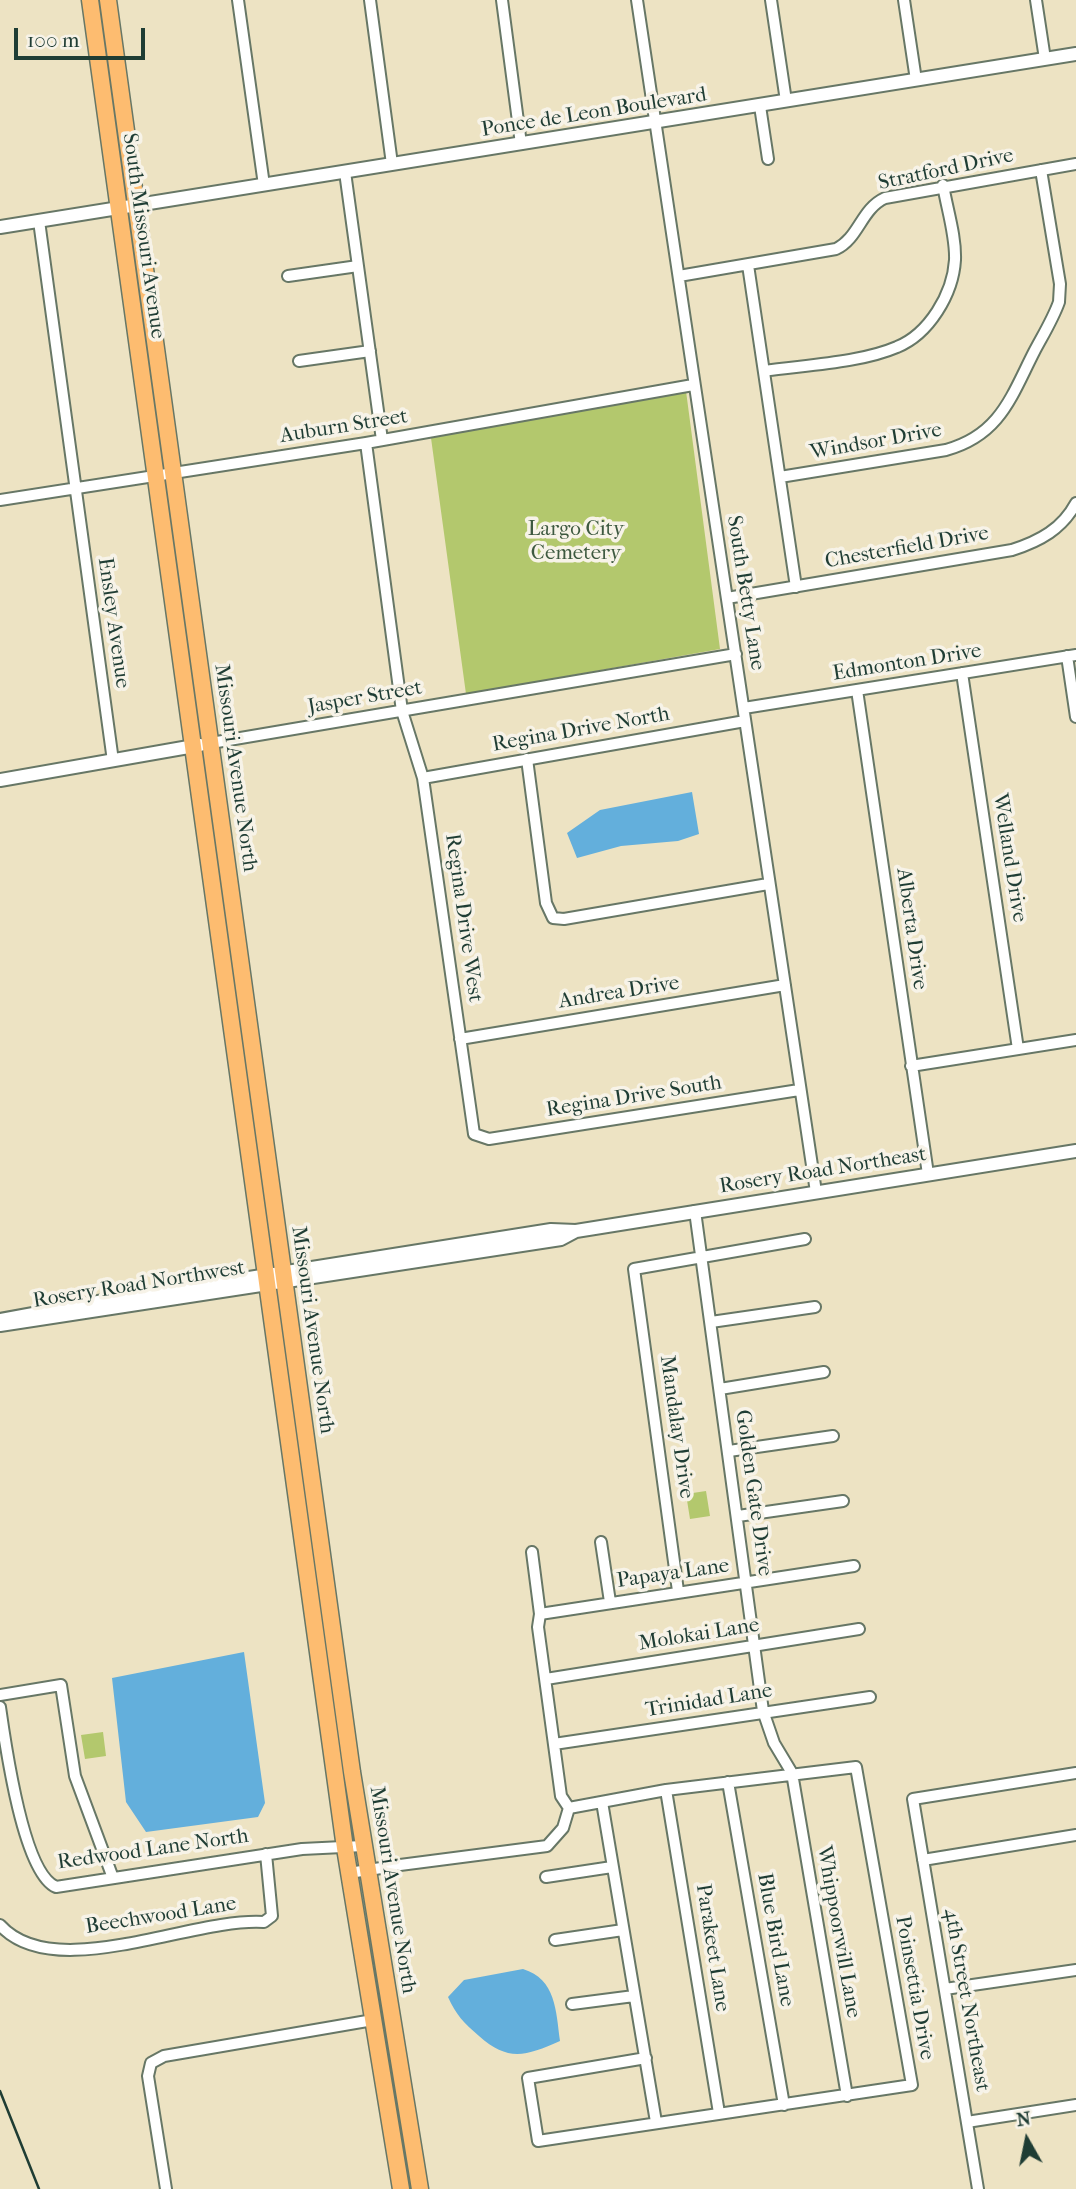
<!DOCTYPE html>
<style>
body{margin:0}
#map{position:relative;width:1076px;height:2189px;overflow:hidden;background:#ede3c3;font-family:"IM FELL French Canon",serif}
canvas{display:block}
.north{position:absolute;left:992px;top:2105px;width:70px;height:70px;-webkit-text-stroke:5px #f7f3e8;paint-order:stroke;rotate:351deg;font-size:19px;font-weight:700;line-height:28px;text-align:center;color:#1f3d34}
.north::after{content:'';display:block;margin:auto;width:24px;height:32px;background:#1f3d34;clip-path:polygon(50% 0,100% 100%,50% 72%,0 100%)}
.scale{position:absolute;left:14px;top:28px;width:131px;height:32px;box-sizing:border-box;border:4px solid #1f3d34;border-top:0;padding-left:9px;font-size:21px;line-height:24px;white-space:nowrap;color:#1f3d34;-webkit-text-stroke:5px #f7f3e8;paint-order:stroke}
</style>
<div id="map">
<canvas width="1076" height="2189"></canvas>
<div class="north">N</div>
<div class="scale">100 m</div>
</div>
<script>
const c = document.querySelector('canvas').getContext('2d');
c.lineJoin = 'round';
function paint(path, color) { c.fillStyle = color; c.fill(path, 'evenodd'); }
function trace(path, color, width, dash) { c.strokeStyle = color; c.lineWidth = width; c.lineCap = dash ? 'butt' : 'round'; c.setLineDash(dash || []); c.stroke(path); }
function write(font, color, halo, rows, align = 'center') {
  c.font = font + ' "IM FELL French Canon",serif'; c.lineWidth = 7; c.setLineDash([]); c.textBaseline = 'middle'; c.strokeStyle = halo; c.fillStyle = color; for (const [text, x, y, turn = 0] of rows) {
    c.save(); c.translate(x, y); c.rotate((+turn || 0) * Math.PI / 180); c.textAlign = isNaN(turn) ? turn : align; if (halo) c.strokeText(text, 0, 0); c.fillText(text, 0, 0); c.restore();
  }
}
const green = new Path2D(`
 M686 391 720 649 466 694 431 438Z
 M706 1491 710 1516 690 1519 686 1494Z
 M103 1732 106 1756 85 1759 81 1735Z`);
const water = new Path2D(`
 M692 792 699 834 678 841 621 846 577 858 567 833 600 810Z
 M244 1652 265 1803 258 1817 146 1832 126 1802 112 1678Z
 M523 1969C556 1979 556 2011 560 2041 526 2056 508 2062 479 2036 464 2023 456 2015 448 1997L464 1980Z`);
const minor = new Path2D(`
 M238 0 264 185
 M370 0 392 164
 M502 0 521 144
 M637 0 816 1192
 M771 0 786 101
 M904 0 916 80
 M1036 0 1045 59
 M760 106 768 159
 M345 172 382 440
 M39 221 113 761
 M748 265 796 587
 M288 276 358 266
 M679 276 836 249C859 238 861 209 885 198L1076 164
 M299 361 370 351
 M764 371C805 365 860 363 897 347 929 334 953 294 955 260 956 236 947 209 943 185
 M366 443 402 711 423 778 474 1134 489 1139 799 1090
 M780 477 946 450C1000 435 1011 397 1034 352 1043 335 1053 319 1059 302L1060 284 1041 170
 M0 500 366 443 693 385
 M727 598 1012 550C1040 541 1062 529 1076 503
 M1067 656 1076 717
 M962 673 1018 1049
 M857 690 928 1174
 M744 708 1076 655
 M211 743 736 654
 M527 759 546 903 553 918 564 919 768 884
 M423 778 745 721
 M460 1039 785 985
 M911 1066 1076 1040
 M695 1211 763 1711 774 1743 792 1773 847 2096
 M711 1322 815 1307
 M720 1389 824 1372
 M729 1451 833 1436
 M738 1516 843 1501
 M601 1542 610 1602
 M532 1552 540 1614 538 1627 561 1796 569 1808
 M678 1591 634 1269 805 1239
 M540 1614 854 1566
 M546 1679 859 1629
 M0 1695 61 1685 75 1776 113 1878
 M0 1707C5 1742 23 1873 56 1887L302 1849 363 1846
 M554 1744 870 1697
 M728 1782 784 2105
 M666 1790 719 2113
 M602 1802 656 2122
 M569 1808 666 1790 856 1767 912 2085 538 2141 528 2078 646 2058
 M923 1860 1076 1835
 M400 1865 547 1846 563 1828 569 1808
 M349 1873 394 1866
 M546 1877 612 1867
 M0 1925C54 1985 192 1917 264 1922L272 1916 266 1854
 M555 1940 623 1930
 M945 1989 1076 1970
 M572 2004 634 1996
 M967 2122 1076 2105
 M166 2189 148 2076 151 2063 164 2056 373 2020
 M978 2189 913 1799 1076 1773`);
const tertiary = new Path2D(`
 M0 227 1076 54
 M0 780 200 745
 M0 1320 98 1302 551 1230 576 1231 1076 1151
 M0 1325 561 1239 576 1231`);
const primary = new Path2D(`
 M90 0 345 1848 401 2189
 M108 0 352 1772 420 2189`);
const rail = new Path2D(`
 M0 2091 39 2189`);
const streetNames = [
 ["Ponce de Leon Boulevard",594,113,-9],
 ["Stratford Drive",946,170,-12],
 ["South Missouri Avenue",143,236,82],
 ["Auburn Street",344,427,-9],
 ["Windsor Drive",876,442,-10],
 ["Chesterfield Drive",907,548,-10],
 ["South Betty Lane",745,593,81],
 ["Ensley Avenue",113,623,82],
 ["Edmonton Drive",907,663,-9],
 ["Jasper Street",365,698,-10],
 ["Regina Drive North",581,730,-10],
 ["Missouri Avenue North",235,768,82],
 ["Welland Drive",1009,858,81],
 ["Regina Drive West",463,918,82],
 ["Alberta Drive",911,929,82],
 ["Andrea Drive",619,993,-9],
 ["Regina Drive South",634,1097,-9],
 ["Rosery Road Northeast",823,1171,-9],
 ["Rosery Road Northwest",139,1285,-9],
 ["Missouri Avenue North",312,1330,82],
 ["Mandalay Drive",676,1427,82],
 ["Golden Gate Drive",753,1493,82],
 ["Papaya Lane",673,1574,-8],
 ["Molokai Lane",699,1635,-9],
 ["Trinidad Lane",709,1701,-9],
 ["Redwood Lane North",153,1850,-8],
 ["Missouri Avenue North",392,1890,81],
 ["Beechwood Lane",161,1916,-9],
 ["Whippoorwill Lane",838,1932,80],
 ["Blue Bird Lane",775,1940,80],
 ["Parakeet Lane",712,1948,81],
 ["Poinsettia Drive",914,1988,80],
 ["4th Street Northeast",966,2000,80]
];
const parkNames = [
 ["Largo City",576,530],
 ["Cemetery",576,554]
];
paint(green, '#b3c86d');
paint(water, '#63afdc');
trace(minor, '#677766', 14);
trace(tertiary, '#677766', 16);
trace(primary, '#677766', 19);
trace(minor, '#fff', 10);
trace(tertiary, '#fff', 12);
trace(primary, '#fdbc70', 16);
trace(rail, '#1f3d34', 2.5);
write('21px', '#1f3d34', '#f7f3e8', streetNames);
write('21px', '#3d593f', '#f7f3e8', parkNames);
</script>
